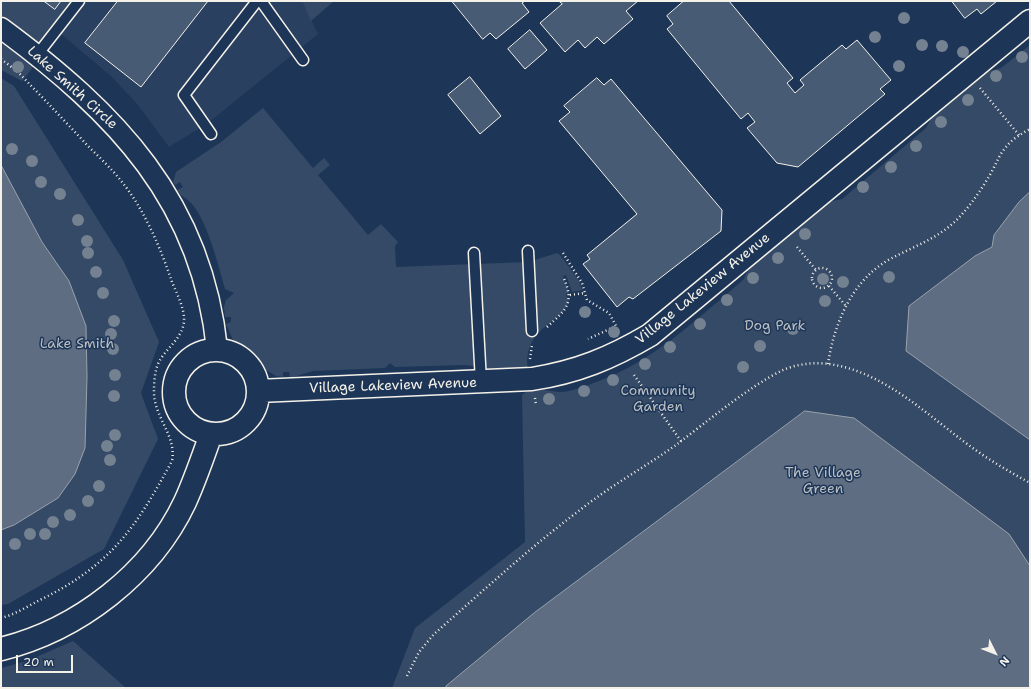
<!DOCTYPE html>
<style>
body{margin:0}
#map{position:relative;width:1031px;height:689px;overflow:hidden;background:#1d3557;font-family:"Shantell Sans",sans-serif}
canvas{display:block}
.frame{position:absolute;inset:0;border:2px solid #f4f1e8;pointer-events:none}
.north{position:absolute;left:975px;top:633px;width:40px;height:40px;-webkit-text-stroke:3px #1d3557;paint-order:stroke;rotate:132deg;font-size:11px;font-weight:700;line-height:16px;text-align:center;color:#f4f1e8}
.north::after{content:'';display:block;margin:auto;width:14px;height:18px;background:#f4f1e8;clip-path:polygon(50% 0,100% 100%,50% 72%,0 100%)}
.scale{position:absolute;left:16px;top:655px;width:57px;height:18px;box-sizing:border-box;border:2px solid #f4f1e8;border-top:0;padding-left:5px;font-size:12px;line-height:14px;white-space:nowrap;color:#f4f1e8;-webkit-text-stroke:3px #1d3557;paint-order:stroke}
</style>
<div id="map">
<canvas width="1031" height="689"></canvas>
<div class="frame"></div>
<div class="north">N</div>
<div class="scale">20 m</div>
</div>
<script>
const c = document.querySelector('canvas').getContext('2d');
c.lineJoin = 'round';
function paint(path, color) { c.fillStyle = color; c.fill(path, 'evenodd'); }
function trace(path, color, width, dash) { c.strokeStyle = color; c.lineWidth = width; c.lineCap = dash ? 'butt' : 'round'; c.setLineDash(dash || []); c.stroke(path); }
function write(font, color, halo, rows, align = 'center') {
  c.font = font + ' "Shantell Sans",sans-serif'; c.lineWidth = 3; c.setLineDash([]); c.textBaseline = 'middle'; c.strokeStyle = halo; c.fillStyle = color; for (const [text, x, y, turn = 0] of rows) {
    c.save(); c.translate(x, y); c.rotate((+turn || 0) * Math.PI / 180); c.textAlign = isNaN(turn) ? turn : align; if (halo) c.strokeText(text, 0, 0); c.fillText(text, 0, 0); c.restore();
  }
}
const built = new Path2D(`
 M86 1H302L318 34 208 123 169 147 138 105 113 78 60 33Z`);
const green = new Path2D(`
 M1 1H86L22 81 1 70Z
 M302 1H334L311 21Z
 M1030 45V688H392L415 628 525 542 522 395C533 385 548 392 560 392 572 392 588 385 599 381 655 360 698 318 743 280L749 268 828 202 842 199 926 128 932 117 983 73 1001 68Z
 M1 78 14 86 123 260 159 342 141 393 158 439 104 549 8 604 1 605Z
 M263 108 313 168 324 158 330 165 318 175 368 235 381 224 398 242 395 246 396 267 528 262 557 253 560 255 578 279 582 290 572 292 566 275 563 276 569 293 566 294 567 298H569C568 322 522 325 528 369L480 370 473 366 465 365 395 367 390 363 385 368 313 371 290 378 289 372H283V377L276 376 266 370 251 353 233 340 226 324 231 322V317H225L224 307 226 300 234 293 225 289C219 267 207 221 192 204 188 199 182 197 178 192L177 190 183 187 180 182 175 185 173 182 176 172 221 142Z
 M73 641 126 688H1V668L27 661Z`);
const water = new Path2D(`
 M1 165 42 242 69 281 86 326 87 377 85 448 75 474 58 498 14 525 1 530Z
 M1030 192V440L906 351 909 306 975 256 992 247 994 235 1019 202Z
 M805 411 854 418 1009 534 1030 566V688H446V686L534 613Z`);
const building = new Path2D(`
 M44 1H61L55 9Z
 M118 1H208L141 87 85 43Z
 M452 1H525L522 3 529 12 496 39 490 33 483 39Z
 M559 1H638L626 11 633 19 604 44 597 37 585 48 578 40 565 52 540 23 562 4Z
 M684 1H729L793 78 787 83 795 93 804 85 800 80 842 45 846 49 857 40 891 80 880 89 885 94 798 167 777 163 747 128 755 122 748 113 741 119 667 29 673 24 667 16Z
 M952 1H997L981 14 977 9 965 18Z
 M530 30 547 50 525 69 508 49Z
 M470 77 501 116 480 134 448 95Z
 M597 78 604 85 611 79 722 210 721 231 633 299 629 297 617 307 583 264 590 259 587 255 637 214 559 121 570 112 564 106Z`);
const path = new Path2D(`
 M1 59 18 72C41 96 64 120 87 145 99 157 112 169 122 182 144 209 161 249 172 282 177 294 185 309 184 322 182 338 167 348 160 360 155 368 154 381 154 390 153 417 177 435 172 461 135 529 111 565 40 600 28 606 14 615 1 618
 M980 88 1019 135
 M797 247 816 270
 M563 253 582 283 587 300 609 313 616 326 588 339
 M812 278a10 10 0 1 1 20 0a10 10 0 1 1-20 0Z
 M829 286 846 306
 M570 295 585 293
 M547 327C567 309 575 303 563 276
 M530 359 532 345
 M828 364C834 323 853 278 892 258 917 245 944 236 963 213 973 202 983 187 991 173 996 164 999 155 1006 147 1012 139 1021 134 1030 129
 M634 375 681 441
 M535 398 536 405
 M407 676 419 652 434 634C482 592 529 548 580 510 610 486 645 467 676 445 708 421 748 387 783 370 797 364 814 362 829 364 887 372 932 420 977 451 994 463 1012 473 1030 483`);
const service = new Path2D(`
 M261 1 303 60
 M37 55 79 1
 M211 134 184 95 257 1
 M528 251 532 331
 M474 253 481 382`);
const minor = new Path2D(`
 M1 28C116 113 202 201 217 349`);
const tertiary = new Path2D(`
 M174 392a42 42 0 1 1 84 0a42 42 0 1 1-84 0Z
 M258 391 532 379C577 372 611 358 650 335L1030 21
 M1 649C78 630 151 574 185 502 195 480 203 457 211 434`);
const trees = [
 [904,18],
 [875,37],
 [922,45],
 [942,46],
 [963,52],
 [1022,57],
 [899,66],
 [18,67],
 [996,76],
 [968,100],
 [941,122],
 [916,146],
 [12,149],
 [32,161],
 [891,167],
 [41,182],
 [863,187],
 [60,194],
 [78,220],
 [805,234],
 [87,241],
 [88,253],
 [778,258],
 [96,272],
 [889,277],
 [753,278],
 [823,279],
 [843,282],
 [103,293],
 [727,300],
 [825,301],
 [585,312],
 [114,321],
 [700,324],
 [793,329],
 [614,332],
 [111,334],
 [760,346],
 [670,347],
 [113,349],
 [645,364],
 [743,367],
 [115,375],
 [613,380],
 [584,391],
 [114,396],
 [549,399],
 [115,435],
 [107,446],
 [110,460],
 [99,486],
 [88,501],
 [70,515],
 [53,522],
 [30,534],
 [45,534],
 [15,544]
];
const streetNames = [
 ["Lake Smith Circle",72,88,42],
 ["Village Lakeview Avenue",703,289,-39],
 ["Village Lakeview Avenue",393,386,-2]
];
const parkNames = [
 ["Dog Park",775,326],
 ["Lake Smith",77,344],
 ["Community",658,391],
 ["Garden",658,407],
 ["The Village",823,473],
 ["Green",823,489]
];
paint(built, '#2a4060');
paint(green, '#354a67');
paint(water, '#5e6d82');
trace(water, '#9aa2ab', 1);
paint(building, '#485b74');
trace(building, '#f4f1e8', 1);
trace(service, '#f4f1e8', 13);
trace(minor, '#f4f1e8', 23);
trace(tertiary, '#f4f1e8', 25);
trace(path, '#f4f1e8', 2.5, [1, 3]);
trace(service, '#1d3557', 10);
trace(minor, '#1d3557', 20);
trace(tertiary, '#1d3557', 22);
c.fillStyle = '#748191';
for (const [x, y] of trees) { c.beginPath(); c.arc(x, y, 6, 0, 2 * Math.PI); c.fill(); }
write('14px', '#f4f1e8', '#1d3557', streetNames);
write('14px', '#bbbfc1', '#1d3557', parkNames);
</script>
